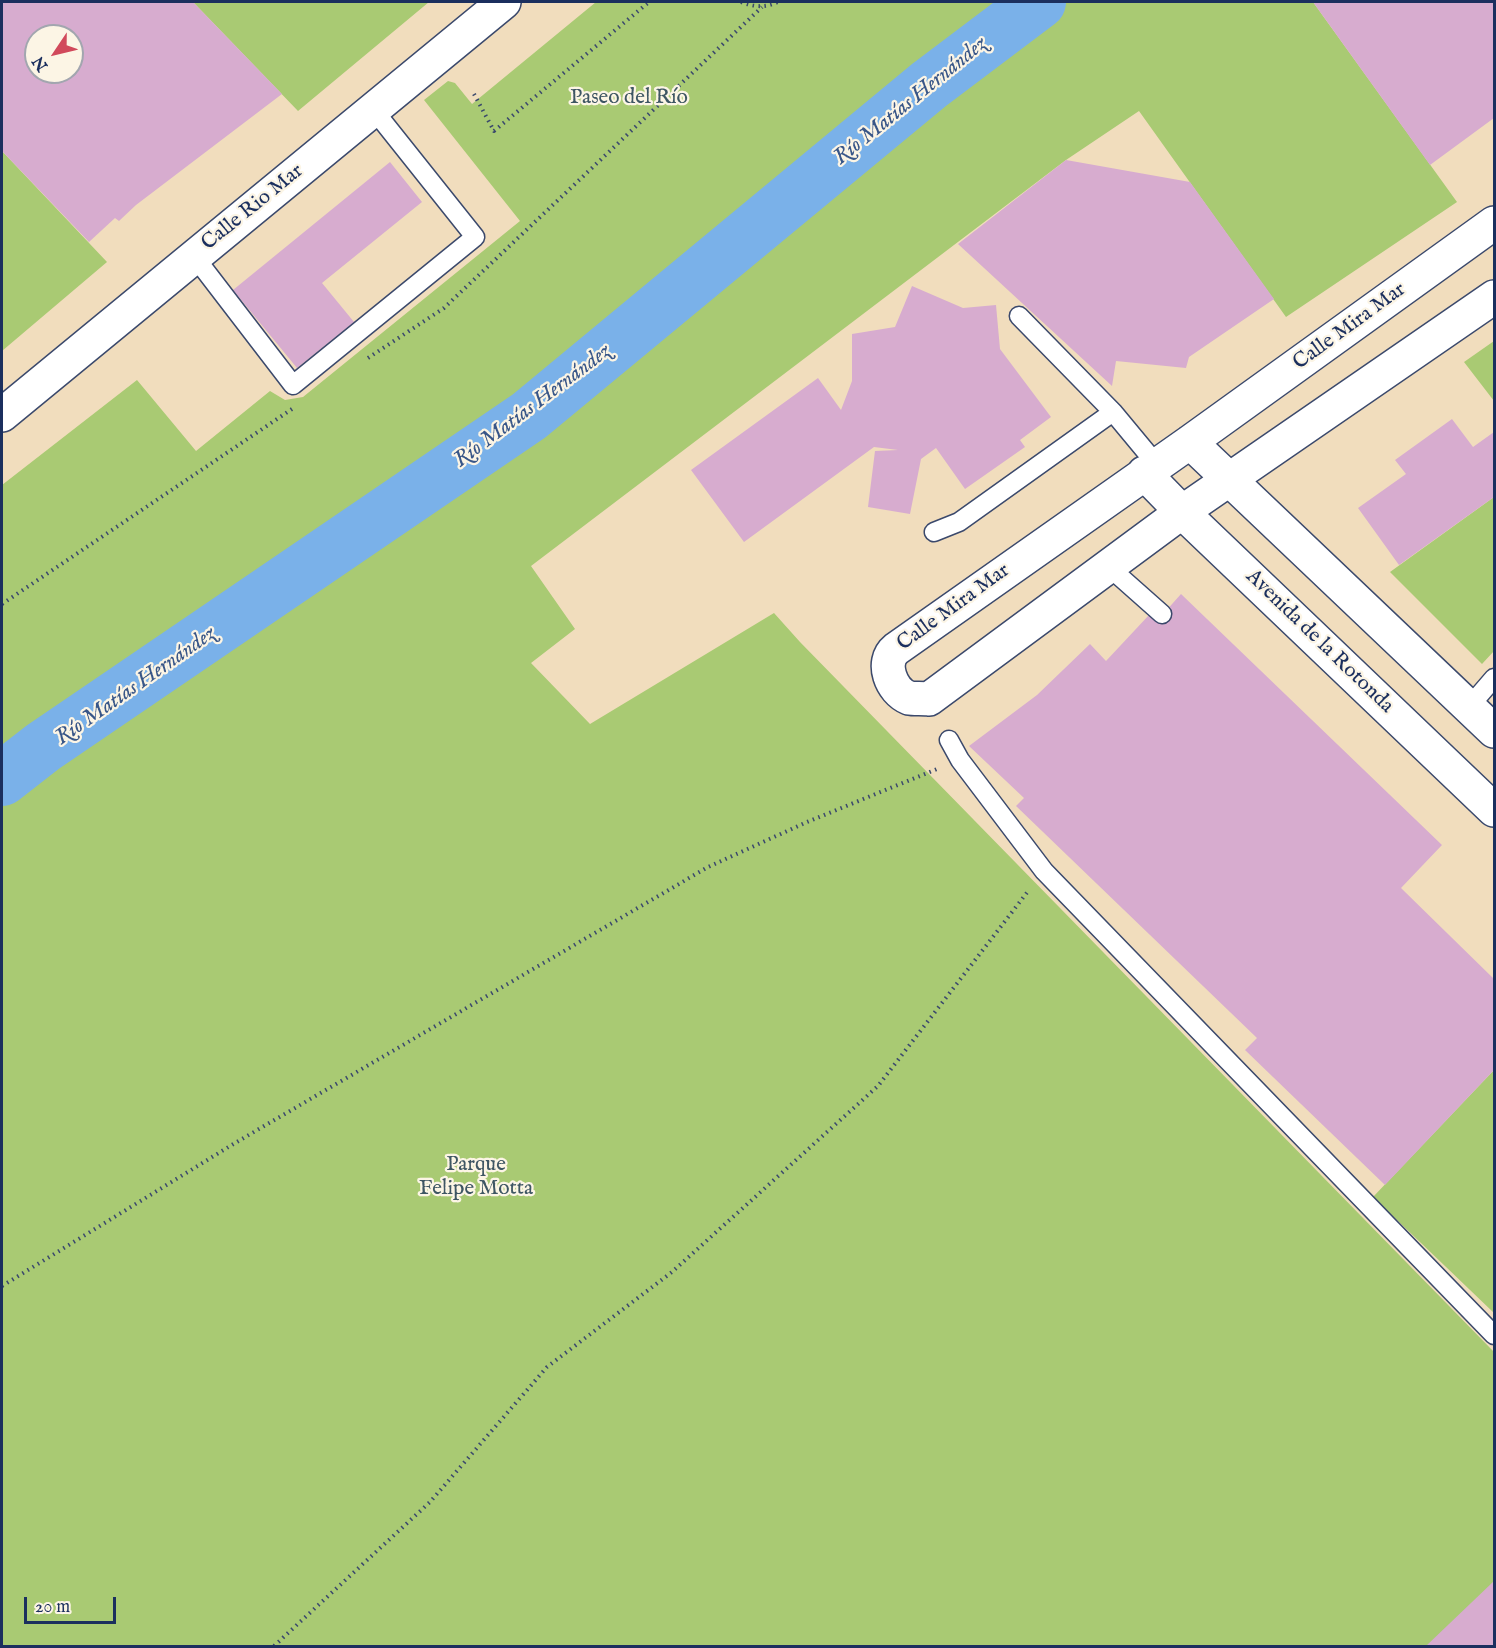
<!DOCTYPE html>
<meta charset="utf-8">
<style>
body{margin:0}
#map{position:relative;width:1496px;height:1648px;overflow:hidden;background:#f1ddbd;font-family:"IM FELL English",serif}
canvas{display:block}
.frame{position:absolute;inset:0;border:3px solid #1b2f5e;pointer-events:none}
.north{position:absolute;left:24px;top:24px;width:60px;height:60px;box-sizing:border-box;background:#fcf5e5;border:2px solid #a2a6af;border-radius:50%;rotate:235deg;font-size:16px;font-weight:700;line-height:24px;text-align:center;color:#1b2f5e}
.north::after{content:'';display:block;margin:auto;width:21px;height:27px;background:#d1495b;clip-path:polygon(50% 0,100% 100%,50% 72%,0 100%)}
.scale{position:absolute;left:24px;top:1597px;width:92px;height:27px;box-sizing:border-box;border:3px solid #1b2f5e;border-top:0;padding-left:8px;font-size:18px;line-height:21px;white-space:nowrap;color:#1b2f5e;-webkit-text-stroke:4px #fcf5e5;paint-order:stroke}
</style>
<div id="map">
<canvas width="1496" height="1648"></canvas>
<div class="frame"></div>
<div class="north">N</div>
<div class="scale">20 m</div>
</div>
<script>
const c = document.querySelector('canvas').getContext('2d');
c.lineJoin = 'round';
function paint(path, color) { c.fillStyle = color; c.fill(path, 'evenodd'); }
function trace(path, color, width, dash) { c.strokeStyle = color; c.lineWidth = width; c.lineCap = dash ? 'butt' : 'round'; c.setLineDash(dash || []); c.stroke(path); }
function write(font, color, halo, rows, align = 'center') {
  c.font = font + ' "IM FELL English",serif'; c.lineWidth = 4.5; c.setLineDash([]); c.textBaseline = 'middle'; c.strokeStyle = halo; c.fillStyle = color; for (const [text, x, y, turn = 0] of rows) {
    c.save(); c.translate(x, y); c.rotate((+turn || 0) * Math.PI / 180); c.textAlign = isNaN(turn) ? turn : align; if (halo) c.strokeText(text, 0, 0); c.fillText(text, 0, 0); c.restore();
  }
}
const green = new Path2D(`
 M193 2H429L298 111Z
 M596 2H1313L1457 202 1286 317 1139 111 1066 160 531 566 575 629 531 663 590 724 774 613 800 642 1494 1352V1646H2V485L137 380 196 451 270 391 285 400 303 397 520 221 424 100 448 81 455 83 472 104Z
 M2 151 107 262 2 351Z
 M1494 341V401L1464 362Z
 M1494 497V651L1482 664 1390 572Z
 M1494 1070V1313L1373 1197Z`);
const river = new Path2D(`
 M2 779 43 747 529 416 929 85 1039 2`);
const building = new Path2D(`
 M2 2H193L282 94 136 205 119 221 115 218 89 242 2 151ZM36 36H72V72H36Z
 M1313 2H1494V118L1430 165Z
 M1066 160 1190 182 1274 299 1189 357 1186 368 1116 361 1112 386 958 244Z
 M390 162 422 202 322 283 354 322 297 368 233 290Z
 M912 286 963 308 996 305 1000 349 1051 417 1020 440 1025 447 965 489 936 448 921 459 910 514 868 507 875 451 898 450 874 447 744 542 691 470 818 378 841 410 852 381V334L895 327Z
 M1452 419 1473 447 1494 432V497L1399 565 1358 508 1406 474 1395 460Z
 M1181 594 1442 845 1401 888 1494 979V1070L1385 1185 1245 1050 1257 1038 1016 806 1024 798 969 746 1037 695 1090 644 1106 661 1149 615 1156 622Z
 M1494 1581V1646H1426Z`);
const path = new Path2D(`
 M741 2C754 7 765 8 778 2
 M474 94 494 131 649 2
 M368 358 444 308 762 7
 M2 604 292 409
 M2 1286 235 1143 708 867 807 822 937 769
 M274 1646 430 1502 547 1367 672 1272 878 1086 1029 890`);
const service = new Path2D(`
 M194 256 293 385 475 237 373 109
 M1113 412 1157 465
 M934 532 959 522 1113 412 1019 316
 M1109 567 1162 614
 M1469 707 1494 678
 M949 740 960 760 1044 871 1494 1335`);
const minor = new Path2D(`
 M1494 223 1190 442 896 649C880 662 891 691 909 698 914 699 923 698 929 699L1182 512 1494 297
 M2 415 504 2
 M1190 442 1494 731
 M1144 473 1182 512 1494 810`);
const parkNames = [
 ["Paseo del Río",629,99],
 ["Parque",476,1166],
 ["Felipe Motta",476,1190]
];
const streetNames = [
 ["Calle Rio Mar",253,208,-39],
 ["Calle Mira Mar",1350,327,-36],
 ["Calle Mira Mar",954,608,-36],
 ["Avenida de la Rotonda",1319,642,44]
];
const waterNames = [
 ["Río Matías Hernández",911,102,-39],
 ["Río Matías Hernández",533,407,-37],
 ["Río Matías Hernández",136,687,-35]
];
paint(green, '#a9ca73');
trace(river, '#7ab1e9', 54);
paint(building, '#d7accf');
trace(service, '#3b496c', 21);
trace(minor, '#3b496c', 36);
trace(path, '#3b496c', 4, [1.5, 4.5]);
trace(service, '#fff', 18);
trace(minor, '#fff', 33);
write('21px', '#3e5663', '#fcf5e5', parkNames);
write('21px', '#1b2f5e', '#fcf5e5', streetNames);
write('italic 22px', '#385688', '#fcf5e5', waterNames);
</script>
